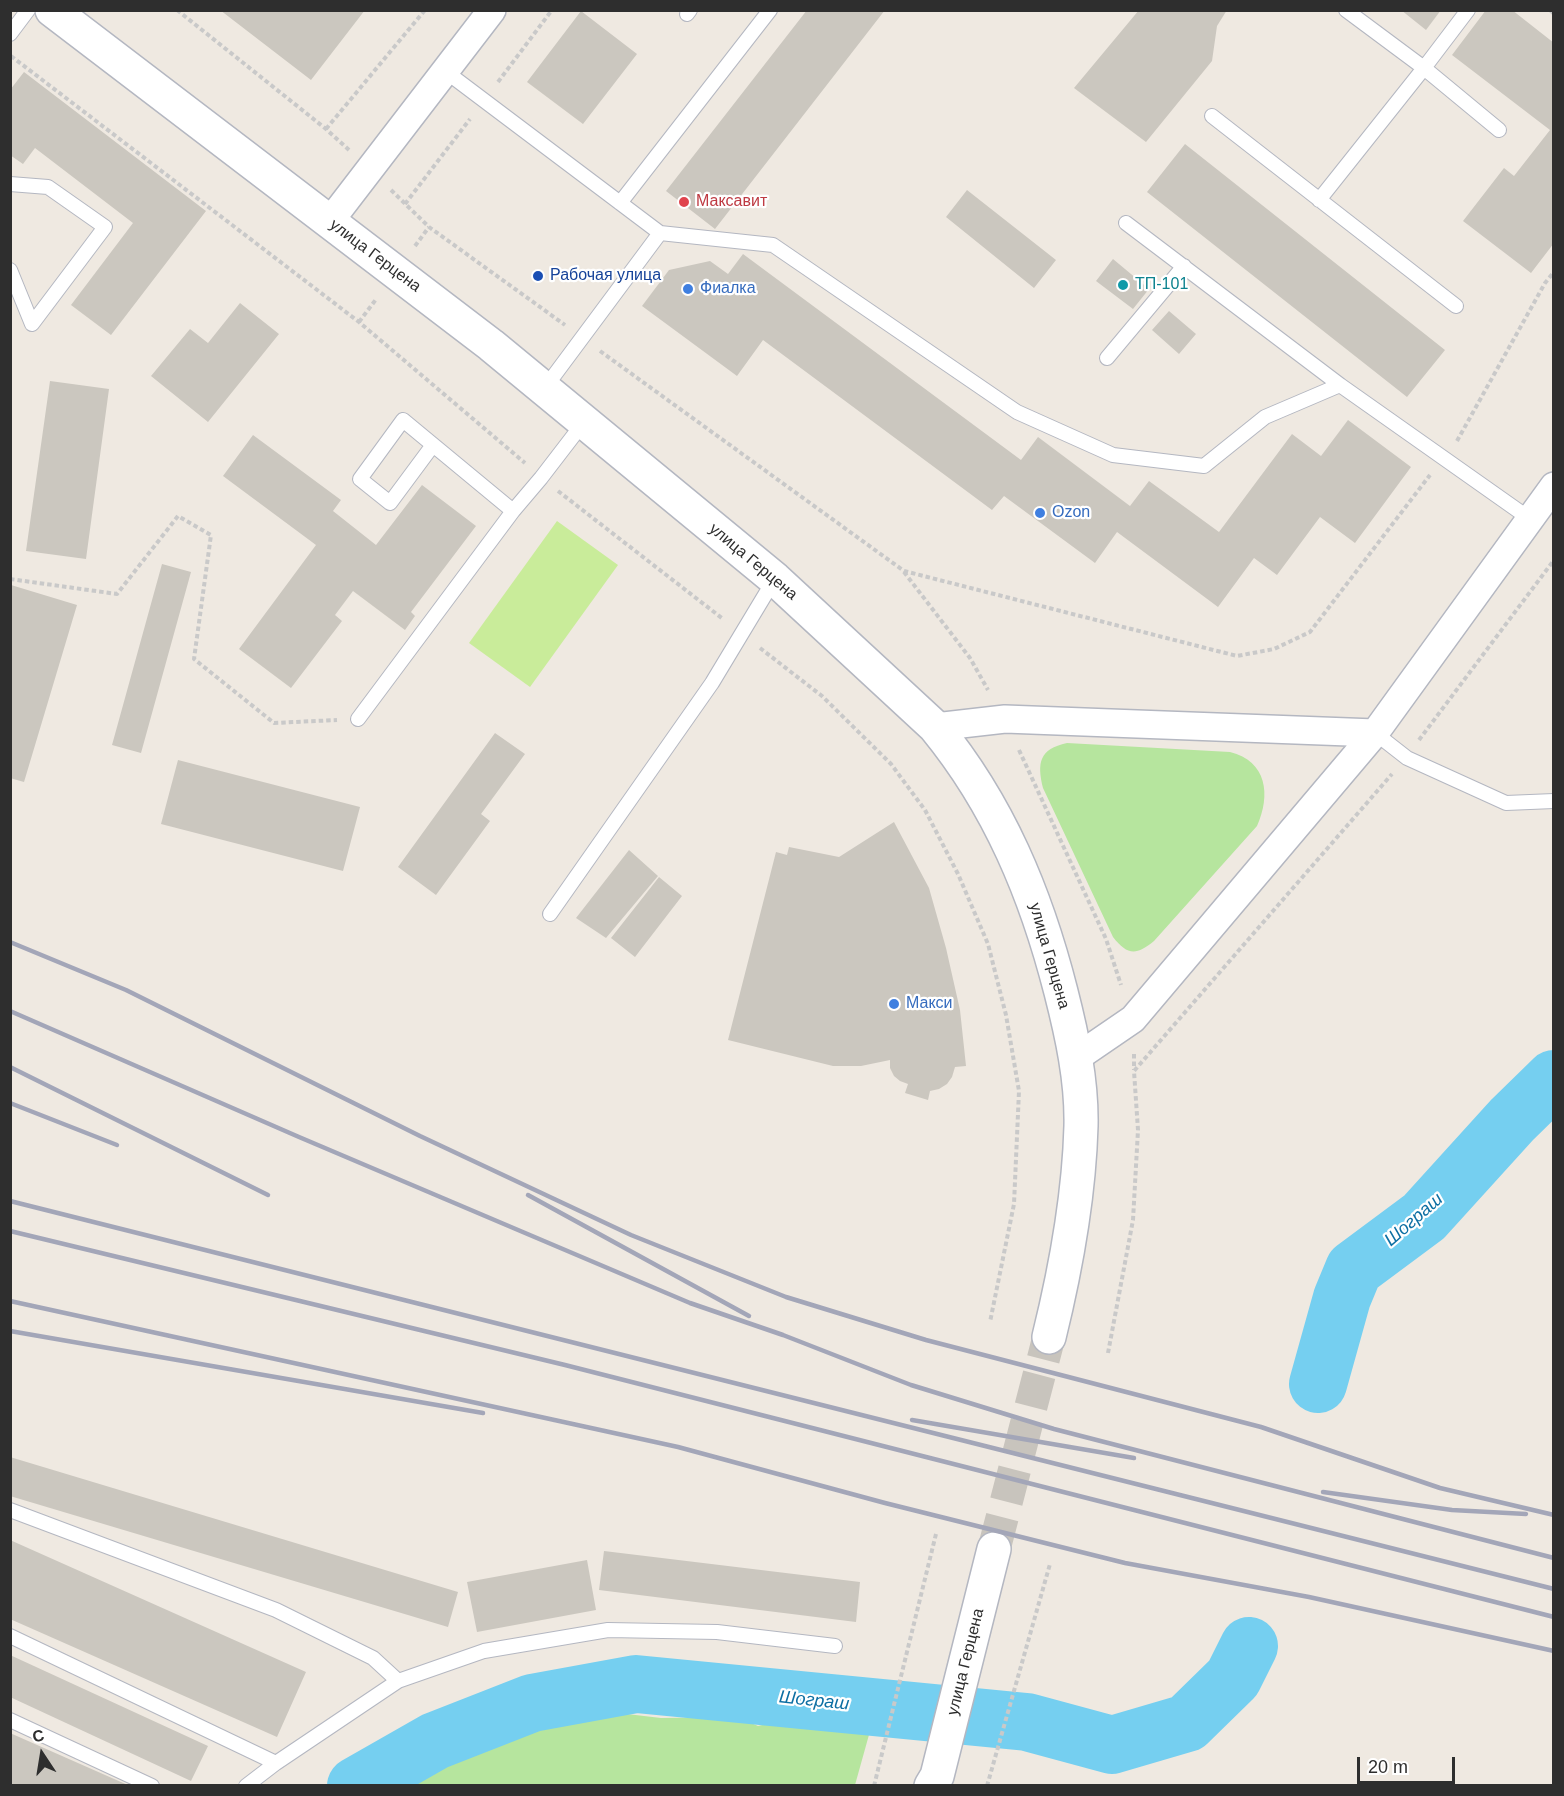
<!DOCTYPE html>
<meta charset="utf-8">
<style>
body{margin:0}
#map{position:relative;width:1564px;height:1796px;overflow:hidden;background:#efe9e1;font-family:Arial,sans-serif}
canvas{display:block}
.frame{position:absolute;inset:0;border:12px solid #2e2e2e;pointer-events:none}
.north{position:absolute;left:12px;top:1724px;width:60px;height:60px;-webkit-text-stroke:4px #fff;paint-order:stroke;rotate:348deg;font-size:16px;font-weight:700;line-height:24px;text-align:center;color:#2e2e2e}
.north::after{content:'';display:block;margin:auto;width:21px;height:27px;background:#2e2e2e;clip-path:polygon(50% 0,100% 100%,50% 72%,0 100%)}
.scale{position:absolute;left:1357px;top:1757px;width:98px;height:27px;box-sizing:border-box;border:3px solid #2e2e2e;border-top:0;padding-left:8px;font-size:18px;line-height:21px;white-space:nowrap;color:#2e2e2e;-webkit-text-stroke:4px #fff;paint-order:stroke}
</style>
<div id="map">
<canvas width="1564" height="1796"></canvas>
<div class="frame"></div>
<div class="north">С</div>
<div class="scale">20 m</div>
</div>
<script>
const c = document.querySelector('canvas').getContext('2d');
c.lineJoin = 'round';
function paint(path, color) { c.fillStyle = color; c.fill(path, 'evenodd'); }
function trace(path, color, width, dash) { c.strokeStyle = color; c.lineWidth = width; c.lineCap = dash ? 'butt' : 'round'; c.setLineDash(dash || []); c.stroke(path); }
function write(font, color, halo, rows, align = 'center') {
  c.font = font + ' Arial,sans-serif'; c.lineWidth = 4.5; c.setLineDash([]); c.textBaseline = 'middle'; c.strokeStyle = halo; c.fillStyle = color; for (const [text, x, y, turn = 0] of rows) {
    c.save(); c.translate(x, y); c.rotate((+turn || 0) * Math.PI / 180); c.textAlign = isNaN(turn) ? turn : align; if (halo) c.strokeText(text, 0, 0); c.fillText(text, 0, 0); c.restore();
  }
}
const green = new Path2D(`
 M1067 743 1230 752C1267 761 1271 795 1257 826L1154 941C1136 956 1127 955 1113 937L1043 788C1037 763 1039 749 1067 743Z
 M602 1704 627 1714 661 1718 738 1717 758 1726 791 1718 850 1725 872 1724 855 1785H415L491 1736Z`);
const pitch = new Path2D(`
 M557 521 618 565 530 687 469 643Z`);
const river = new Path2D(`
 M1318 1384 1342 1298 1354 1269 1424 1217 1512 1120 1554 1079
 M356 1786 435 1741 532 1703 636 1684 1027 1722 1112 1745 1187 1723 1233 1678 1249 1646`);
const building = new Path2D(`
 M220 10H365L311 80Z
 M807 10H885L715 229 666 191Z
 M1139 10H1227L1217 26 1212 61 1146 142 1074 88Z
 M1401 10H1441L1426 30Z
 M1486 10H1512L1554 43V243L1531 273 1463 221 1504 168 1514 176 1550 130 1452 55Z
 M581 11 637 54 583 124 527 82Z
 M24 72 206 211 111 335 71 305 133 223 35 148 23 164 10 155V90Z
 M1185 144 1445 350 1407 397 1147 192Z
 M967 190 1056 260 1034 288 946 217Z
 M743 254 1021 460 1038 437 1130 506 1149 481 1219 532 1292 434 1321 456 1348 420 1411 467 1355 543 1320 517 1277 575 1254 558 1218 607 1117 532 1095 563 1004 496 992 510 763 340 737 376 642 306 669 270 710 261 728 274Z
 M1113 259 1149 289 1133 309 1096 281Z
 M240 303 279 334 208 422 151 376 190 329 208 343Z
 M1169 311 1196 334 1179 354 1152 330Z
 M50 381 109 389 86 559 26 551Z
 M253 435 341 500 333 511 376 545 422 485 476 526 411 612 415 616 405 630 353 591 335 615 342 621 291 688 239 649 316 545 223 476Z
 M162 564 191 572 141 753 112 745Z
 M11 585 77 605 24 782 10 778Z
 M495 733 525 754 481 814 490 821 436 895 398 867Z
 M178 760 360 807 343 871 161 824Z
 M894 822 929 888 946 948 960 1010 966 1066 955 1067 952 1077 947 1084 939 1089 930 1091 928 1100 905 1093 908 1084 900 1081 894 1076 890 1068V1060L861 1066H833L728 1040 776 852 787 855 789 847 839 857Z
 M629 850 658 876 606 938 576 918Z
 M659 877 682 896 635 957 611 938Z
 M10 1457 458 1592 448 1627 10 1496Z
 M10 1540 306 1672 277 1737 10 1619Z
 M604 1551 860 1582 856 1622 599 1590Z
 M587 1560 596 1610 477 1632 467 1582Z
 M10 1655 208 1746 191 1781 10 1697Z
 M10 1733 130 1786H10Z`);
const secondaryTunnel = new Path2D(`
 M994 1549 1049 1337`);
const path = new Path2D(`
 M177 10 326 129 349 150
 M1550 10 1554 14
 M11 56 359 322 525 463
 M498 82 552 10
 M326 129 425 10
 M391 190 429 227 565 325
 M405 204 470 119
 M415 246 429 227
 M359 322 377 298
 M600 351 904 571 1237 656 1274 649 1310 632 1430 475
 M1457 441 1545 283 1554 272
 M558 491 723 619
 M904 572 970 658 988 690
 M10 579 117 594 178 516 211 535 194 659 274 723 337 720
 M760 648 822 696 891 764 925 810 958 874 988 944 1006 1015 1019 1091 1014 1204 990 1322
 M1419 740 1554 560
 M1019 750 1106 939 1121 985
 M1134 1054V1070
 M1108 1353 1133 1220 1138 1130 1134 1071 1392 774
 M874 1786 936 1534
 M987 1786 1050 1564`);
const lane = new Path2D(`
 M1346 10 1424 68 1468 10
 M687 14 690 10
 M10 34 28 10
 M445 71 660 233 773 245 1017 412 1113 455 1204 466 1265 417 1340 385 1530 519
 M1212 116 1456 306
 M10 184 48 187 105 227 32 324 10 270
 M1319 200 1424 68 1499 130
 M620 203 770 10
 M1126 223 1340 385
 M1107 358 1184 266
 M544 389 660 233
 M433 445 390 503 360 479 403 420 513 511
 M358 719 513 511 541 478 584 422
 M1375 733 1407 758 1506 803 1554 801
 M550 914 712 683 774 580
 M10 1510 276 1610 373 1658 398 1681 276 1763 10 1636
 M398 1681 484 1651 608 1630 717 1632 835 1646
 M10 1720 152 1786
 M246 1786 276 1763`);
const street = new Path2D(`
 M330 221 492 10
 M935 727 1005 719 1375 733
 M1076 1058 1133 1019 1375 733 1554 486`);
const secondary = new Path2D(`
 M52 10 491 345 775 579 935 727C999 805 1036 894 1061 992 1072 1035 1082 1081 1081 1126 1079 1199 1066 1268 1049 1337
 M931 1786 937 1776 994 1549`);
const rail = new Path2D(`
 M10 942 126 990 420 1136 631 1235 786 1297 926 1340 1261 1427 1440 1488 1554 1515
 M10 1011 299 1137 690 1303 783 1335 911 1385 1054 1429 1554 1558
 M10 1067 268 1195
 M10 1103 117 1145
 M528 1195 749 1316
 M10 1201 1554 1589
 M10 1231 565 1365 1554 1617
 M10 1301 678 1447 885 1503 1125 1563 1309 1597 1554 1651
 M10 1331 483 1413
 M912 1420 1134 1458
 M1323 1492 1452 1510 1526 1514`);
const markers = [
 [684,202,6,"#e0444e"],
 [538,276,6,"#1a4fb4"],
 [1123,285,6,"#0f9aa8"],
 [688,289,6,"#3f7fe0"],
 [1040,513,6,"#3f7fe0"],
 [894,1004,6,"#3f7fe0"]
];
const healthNames = [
 ["Максавит",696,202]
];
const streetNames = [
 ["улица Герцена",375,256,37],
 ["улица Герцена",753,562,40],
 ["улица Герцена",1049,956,74],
 ["улица Герцена",966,1662,-76]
];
const transitNames = [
 ["Рабочая улица",550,276]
];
const cultureNames = [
 ["ТП-101",1135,285]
];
const shopNames = [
 ["Фиалка",700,289],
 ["Ozon",1052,513],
 ["Макси",906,1004]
];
const waterNames = [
 ["Шограш",1414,1220,-41],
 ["Шограш",814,1701,6]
];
paint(green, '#b6e59e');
paint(pitch, '#c9ec9a');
trace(river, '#75cff0', 58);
paint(building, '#cbc7bf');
trace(secondaryTunnel, '#c8c4bd', 33, [33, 16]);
trace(lane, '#b4b7c1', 16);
trace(street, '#b4b7c1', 30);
trace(secondary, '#b4b7c1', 36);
trace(path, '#c9c9c9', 4, [4.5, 3]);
trace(lane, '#fff', 14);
trace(street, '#fff', 27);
trace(secondary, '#fff', 33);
trace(rail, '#a3a6b8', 4.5);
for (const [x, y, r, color] of markers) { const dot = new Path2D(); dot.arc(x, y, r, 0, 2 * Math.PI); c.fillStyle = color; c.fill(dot); trace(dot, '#fff', 2); }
write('16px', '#be3a42', '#fff', healthNames, 'left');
write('16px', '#2e2e2e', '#fff', streetNames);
write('16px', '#164399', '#fff', transitNames, 'left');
write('16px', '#0d838f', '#fff', cultureNames, 'left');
write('16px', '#366cbe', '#fff', shopNames, 'left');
write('italic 18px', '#0d6fa3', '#fff', waterNames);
</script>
